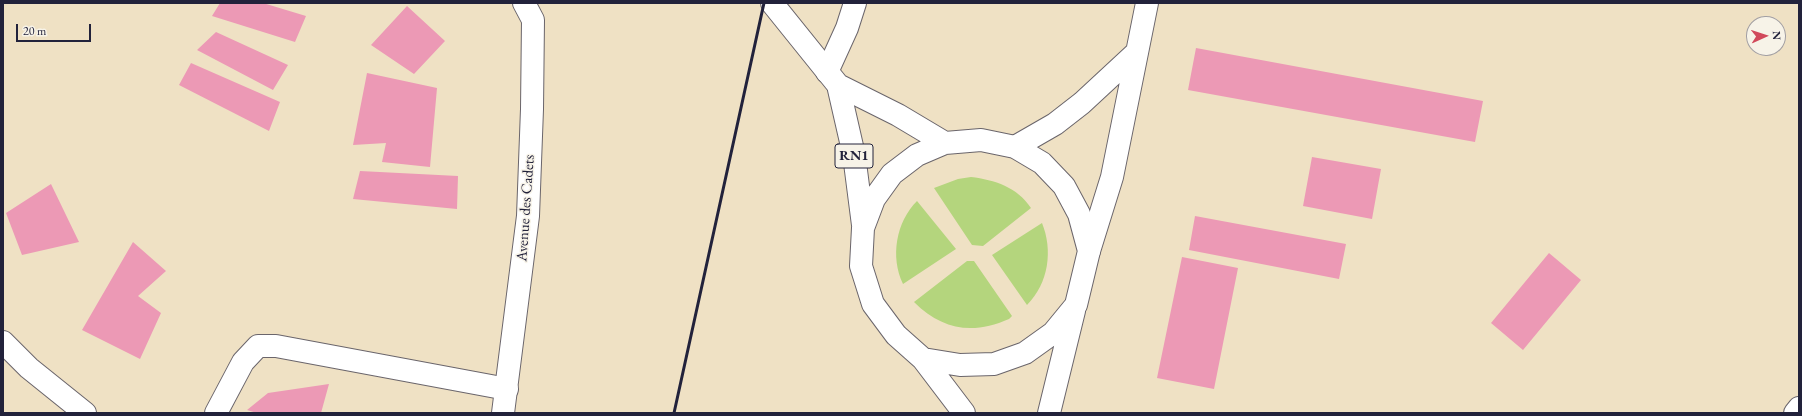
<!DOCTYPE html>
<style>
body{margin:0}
#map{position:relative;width:1802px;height:416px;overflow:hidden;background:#efe1c4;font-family:"EB Garamond",serif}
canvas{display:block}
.frame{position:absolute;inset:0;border:4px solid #22223b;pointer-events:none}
.north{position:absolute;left:1746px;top:16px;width:40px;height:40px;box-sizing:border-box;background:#f7f3e8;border:1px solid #a29fa3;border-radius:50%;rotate:87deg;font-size:11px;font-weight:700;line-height:16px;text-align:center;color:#22223b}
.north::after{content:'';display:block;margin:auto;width:14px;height:18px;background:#d1495b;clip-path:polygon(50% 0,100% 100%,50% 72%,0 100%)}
.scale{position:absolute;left:16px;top:24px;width:75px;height:18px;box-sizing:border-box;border:2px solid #22223b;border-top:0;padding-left:5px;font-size:12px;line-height:14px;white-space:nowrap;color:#22223b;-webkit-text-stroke:3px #f7f3e8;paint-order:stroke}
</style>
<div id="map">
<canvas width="1802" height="416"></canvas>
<div class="frame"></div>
<div class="north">N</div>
<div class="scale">20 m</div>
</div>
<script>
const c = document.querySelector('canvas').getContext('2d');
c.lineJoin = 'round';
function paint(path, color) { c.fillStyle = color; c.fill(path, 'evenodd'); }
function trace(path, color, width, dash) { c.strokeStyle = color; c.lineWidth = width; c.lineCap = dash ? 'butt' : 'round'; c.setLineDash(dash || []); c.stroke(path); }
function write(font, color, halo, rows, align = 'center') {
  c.font = font + ' "EB Garamond",serif'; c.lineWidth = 3; c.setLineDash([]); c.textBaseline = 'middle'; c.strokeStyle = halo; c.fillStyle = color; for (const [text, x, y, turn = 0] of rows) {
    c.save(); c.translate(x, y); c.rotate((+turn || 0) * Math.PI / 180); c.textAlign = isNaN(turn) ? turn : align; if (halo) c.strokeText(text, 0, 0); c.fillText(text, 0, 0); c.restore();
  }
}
const green = new Path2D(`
 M971 177C995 180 1017 187 1031 208L983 246 972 245 934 188 958 179Z
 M917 201 956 249 903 284C890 257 896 222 917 201Z
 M1042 223C1053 250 1049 283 1027 305L992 255Z
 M967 261H974L1012 316 1009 319C973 335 942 330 914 302Z`);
const building = new Path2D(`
 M220 3H263L306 16 295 42 212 16Z
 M407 6 445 41 414 74 371 45Z
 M216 32 288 65 273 90 197 50Z
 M1196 48 1483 101 1475 142 1188 90Z
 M191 63 280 102 269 131 179 85Z
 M367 73 437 88 430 167 382 162 386 143 353 145Z
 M1312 157 1381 169 1372 219 1303 206Z
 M360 171 458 176 457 209 353 199Z
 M51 184 79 242 22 255 6 213Z
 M1195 216 1346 244 1339 279 1189 250Z
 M133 242 166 271 138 296 161 313 140 359 82 330Z
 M1549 253 1581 280 1523 350 1491 323Z
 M1182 257 1238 268 1214 389 1157 378Z
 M329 384 321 413H257L247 410 268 393Z`);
const street = new Path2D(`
 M827 72 847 28 855 3
 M3 342 29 368 85 413
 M216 413 243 362 258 346H276L507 389
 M1795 413 1799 408`);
const secondary = new Path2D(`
 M1015 147 1055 124 1082 103 1137 52
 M1089 251 1112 177 1147 3
 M503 413 528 216 532 109 533 20 524 3`);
const highway = new Path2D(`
 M772 3 838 85 898 115 945 143
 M838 85 854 155 863 225
 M981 140 1015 147 1042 163 1064 186 1079 214 1089 251 1076 305 1053 333 1025 353 994 364 960 365 923 359 896 335 873 304 861 266 863 228 874 199 892 174 917 155 945 143Z
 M923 359 964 413
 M1049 413 1074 311`);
const rail = new Path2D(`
 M674 413 764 3`);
const shields = [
 [854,156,38]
];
const shieldNames = [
 ["RN1",854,156]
];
const streetNames = [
 ["Avenue des Cadets",526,208,-86]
];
paint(green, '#b4d57d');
paint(building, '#ec99b5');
trace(street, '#6a656b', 24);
trace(secondary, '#6a656b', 24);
trace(highway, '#6a656b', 24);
trace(street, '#fff', 22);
trace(secondary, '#fff', 22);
trace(highway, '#fff', 22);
trace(rail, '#22223b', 3);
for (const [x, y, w] of shields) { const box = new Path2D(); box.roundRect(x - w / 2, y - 12, w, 24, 3); c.fillStyle = '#f7f3e8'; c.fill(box); trace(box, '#22223b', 1); }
write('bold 14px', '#22223b', null, shieldNames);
write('15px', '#22223b', '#f7f3e8', streetNames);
</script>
